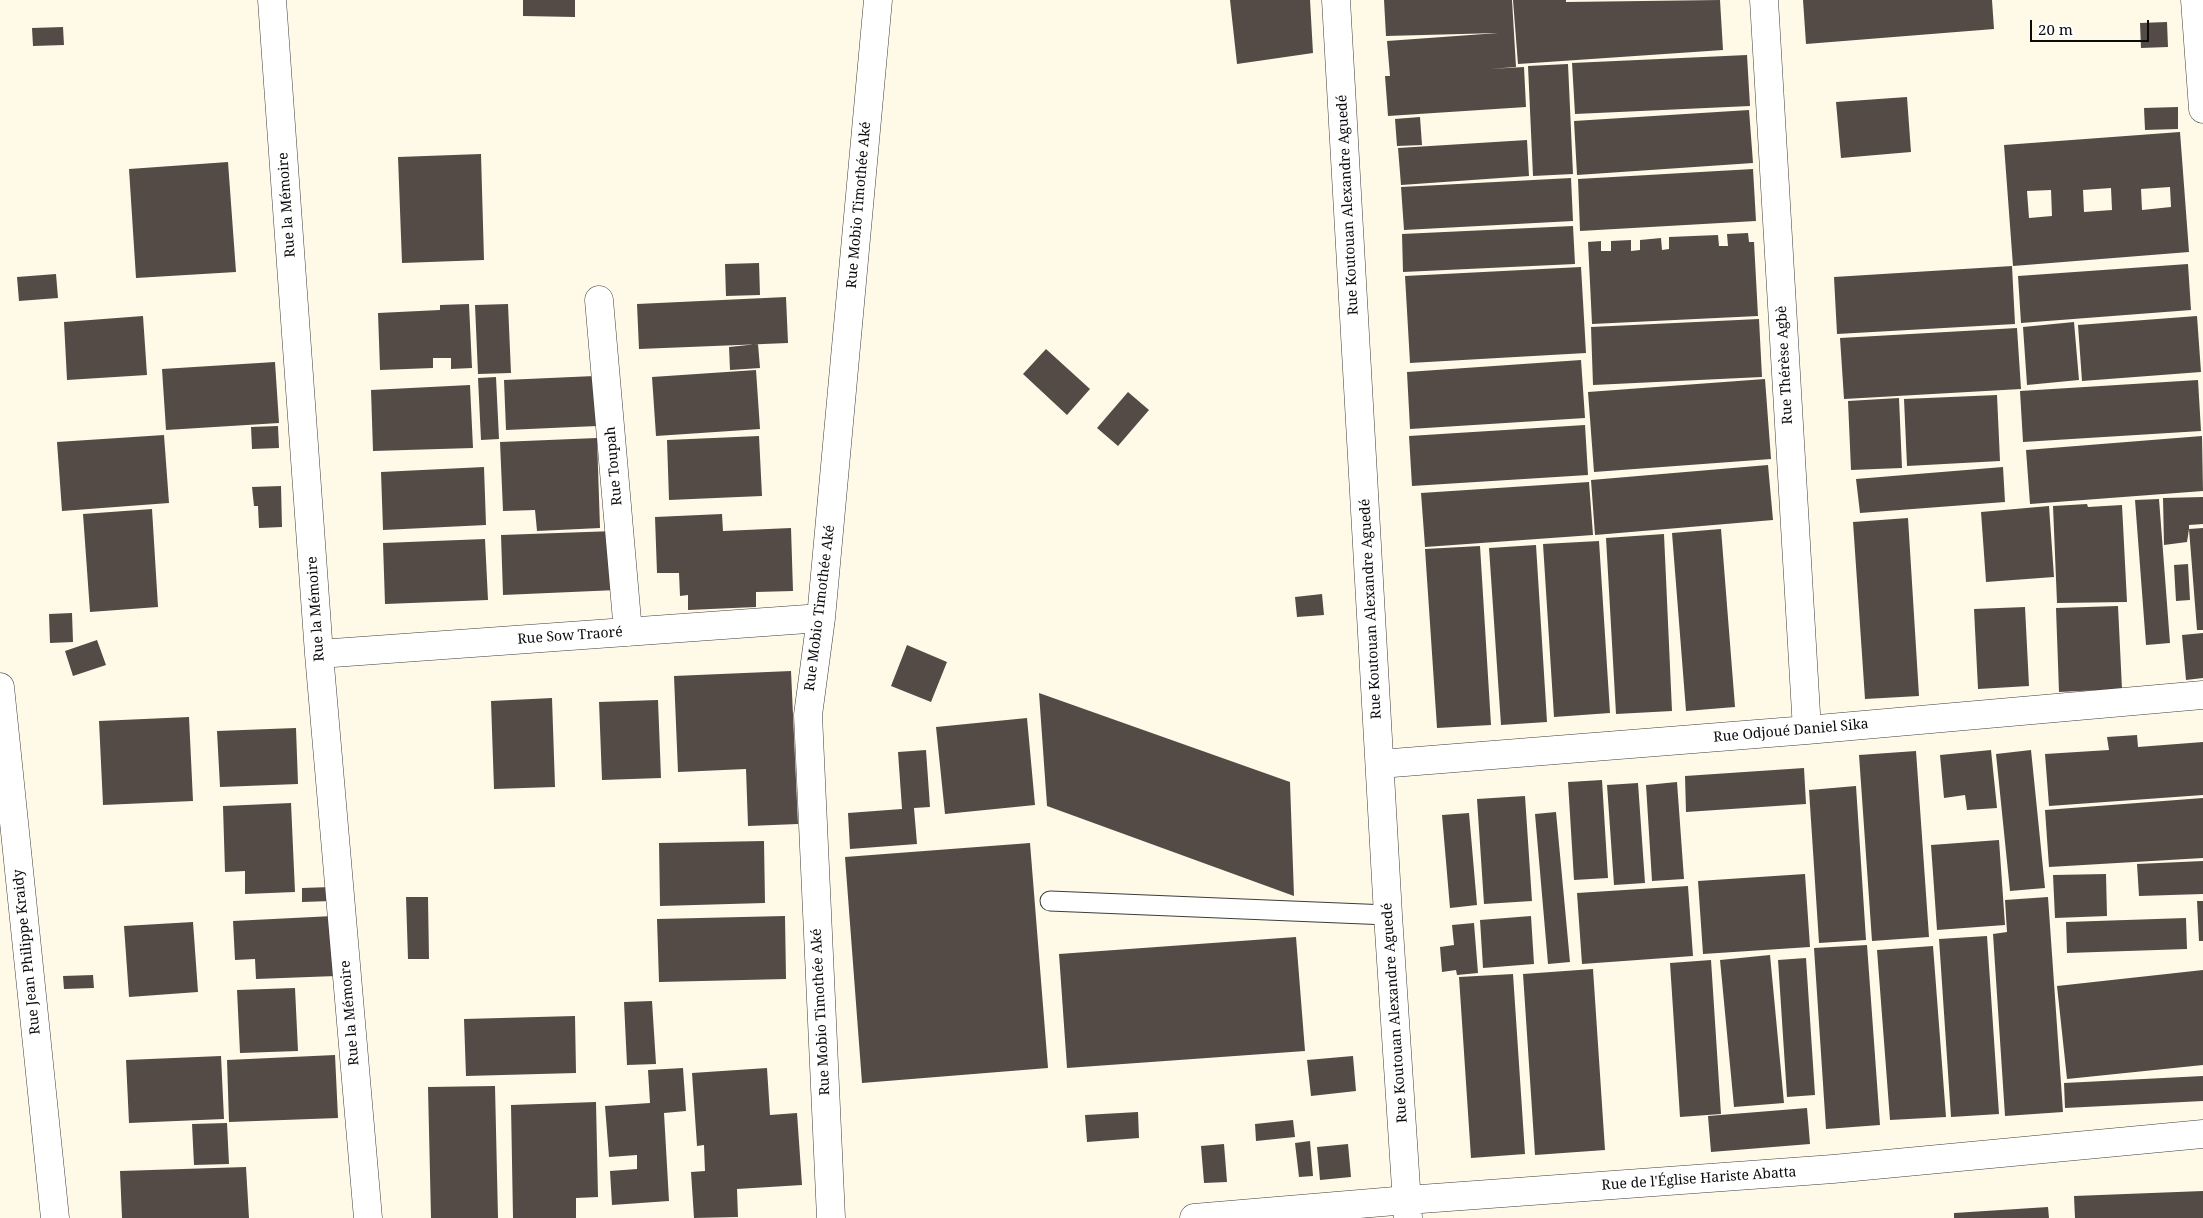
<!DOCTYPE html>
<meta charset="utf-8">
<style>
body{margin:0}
#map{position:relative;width:2203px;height:1218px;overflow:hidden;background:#fffae8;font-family:"Noto Serif",serif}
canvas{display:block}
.scale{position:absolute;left:2030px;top:20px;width:119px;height:22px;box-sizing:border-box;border:2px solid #0a0a0a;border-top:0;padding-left:6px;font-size:15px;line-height:18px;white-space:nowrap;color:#0a0a0a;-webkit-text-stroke:4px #fff;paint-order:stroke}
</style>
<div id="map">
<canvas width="2203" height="1218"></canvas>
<div class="scale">20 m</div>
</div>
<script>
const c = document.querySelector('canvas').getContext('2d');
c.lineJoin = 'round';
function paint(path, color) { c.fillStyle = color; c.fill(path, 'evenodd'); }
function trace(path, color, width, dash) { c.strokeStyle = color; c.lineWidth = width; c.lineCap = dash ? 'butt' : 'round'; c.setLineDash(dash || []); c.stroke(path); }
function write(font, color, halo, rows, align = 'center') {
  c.font = font + ' "Noto Serif",serif'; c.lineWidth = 5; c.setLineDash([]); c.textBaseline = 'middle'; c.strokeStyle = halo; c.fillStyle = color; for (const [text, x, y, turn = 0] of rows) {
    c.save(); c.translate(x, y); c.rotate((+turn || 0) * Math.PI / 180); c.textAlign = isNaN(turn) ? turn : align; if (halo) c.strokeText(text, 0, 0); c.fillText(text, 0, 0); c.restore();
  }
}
const building = new Path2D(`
 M523 0H575V17L523 16Z
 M1230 0H1310L1313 53 1237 64Z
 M1384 0H1512L1516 67 1490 69 1524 67 1526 107 1388 116 1385 76H1390L1387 41 1498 33 1386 36Z
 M1513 0H1566V2L1720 0 1723 50 1518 64Z
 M1803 0H1992L1994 29 1806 44Z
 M2167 22 2168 47 2141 48 2140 23Z
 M63 27 64 45 33 46 32 28Z
 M1747 55 1750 106 1575 114 1572 63Z
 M1568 64 1573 174 1533 176 1528 66Z
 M1907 97 1911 152 1841 158 1836 102Z
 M2178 107V129L2145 130 2144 108Z
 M1749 110 1753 163 1577 175 1574 121Z
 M1420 117 1422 145 1397 146 1395 119Z
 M2180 132 2189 252 2013 266 2004 145ZM2170 187 2171 207 2142 210 2141 189ZM2111 188 2112 210 2084 212 2083 190ZM2051 190 2052 216 2029 218 2027 191Z
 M1527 140 1529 176 1401 185 1398 148Z
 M481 154 484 260 402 263 398 157Z
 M228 162 236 272 136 278 129 169Z
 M1753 169 1756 221 1580 231 1578 179Z
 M1571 178 1573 221 1404 230 1401 187Z
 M1573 226 1575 264 1403 272 1402 234Z
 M1748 233 1749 242H1754L1758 316 1592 324 1588 242 1601 241V251H1611V241L1631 240V251L1640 250V240L1661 238 1662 250 1669 249V237L1718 235 1719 246H1728L1727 234Z
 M759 263 760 295 726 296 725 264Z
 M2188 264 2191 310 2021 323 2018 276Z
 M2012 266 2015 324 1837 334 1834 277Z
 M1581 267 1586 353 1410 363 1405 276Z
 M56 274 58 298 19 301 17 277Z
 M786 297 788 343 639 349 637 304Z
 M469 304 472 368 451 369V358H433V368L380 370 378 313 440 310V305Z
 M508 304 511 373 478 374 475 305Z
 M143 316 147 375 67 380 64 322Z
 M2197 316 2201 372 2082 381 2078 325Z
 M1759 319 1762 377 1593 385 1591 327Z
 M2074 322 2079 380 2027 385 2023 327Z
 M2017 328 2021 389 1844 399 1840 338Z
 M758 344 760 368 730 370 729 347Z
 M1046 349 1090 389 1067 415 1023 374Z
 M1581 360 1585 418 1410 429 1407 372Z
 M275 362 279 423 166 430 162 369Z
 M756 370 760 429 656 436 652 377Z
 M595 376 597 426 506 430 504 380Z
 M496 377 499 439 481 440 478 378Z
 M1765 379 1771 459 1594 472 1588 392Z
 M2198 380 2201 431 2023 442 2020 391Z
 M470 385 473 448 373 451 371 390Z
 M1128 392 1149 410 1118 446 1097 428Z
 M1997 395 2000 461 1907 466 1904 399Z
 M1899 398 1902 468 1851 470 1848 401Z
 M1585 425 1588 475 1412 486 1409 436Z
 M278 426 279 448 252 449 251 427Z
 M164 435 169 503 62 511 57 442Z
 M759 436 762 496 669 500 667 440Z
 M2202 436 2203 491 2030 504 2026 450Z
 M597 438 600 528 537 531 535 510 503 511 500 442Z
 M1768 465 1773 520 1595 535 1591 480Z
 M484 467 486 525 383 530 381 472Z
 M2003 467 2005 502 1860 513 1856 479Z
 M1589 482 1593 535 1425 547 1421 493Z
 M281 486 282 527 259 528 258 506H254L252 487Z
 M2203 497V524L2189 525V529L2203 528V630H2197L2189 529 2187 542 2164 545 2163 498Z
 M2159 499 2170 643 2146 645 2135 500Z
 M2087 504 2088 507 2122 505 2127 602 2057 603 2053 506Z
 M2049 506 2054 577 1986 582 1981 512Z
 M152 509 158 607 90 612 83 514Z
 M722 514 723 531 791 528 793 591 756 592V607L688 610V595L680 596 679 573H657L655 517Z
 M1908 518 1919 696 1865 699 1853 522Z
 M1721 529 1735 707 1686 711 1672 533Z
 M615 531 617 590 503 595 501 535Z
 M1664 534 1672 711 1616 714 1606 538Z
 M485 539 488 600 385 604 383 543Z
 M1599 541 1610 713 1554 717 1543 544Z
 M1536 545 1547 722 1501 725 1489 548Z
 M1480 546 1491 725 1437 728 1425 549Z
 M2188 564 2190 600 2176 601 2174 565Z
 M1322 594 1324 615 1297 617 1295 597Z
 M2118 606 2122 689 2059 692 2056 608Z
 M2025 607 2029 686 1978 689 1974 609Z
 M72 613 73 642 50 643 49 614Z
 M2203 633V678L2186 680 2182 635Z
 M97 640 106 665 73 676 65 651Z
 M907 645 947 662 931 702 891 686Z
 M791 671 798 824 748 826 746 769 678 772 674 676Z
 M1039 693 1290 782 1294 896 1047 806Z
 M552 698 555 787 494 789 491 701Z
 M658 700 661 778 602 780 599 702Z
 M189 717 193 801 103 805 99 721Z
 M1027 718 1035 805 945 814 936 727Z
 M296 728 298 784 220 787 217 731Z
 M2137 735 2138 747 2203 742V795L2049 806 2045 754 2109 750 2107 737Z
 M926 750 930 807 914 808 917 844 850 849 848 813 902 809 898 752Z
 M1991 750 1997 808 1967 810 1965 795 1944 798 1940 755Z
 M2031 750 2045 888 2010 891 1996 754Z
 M1916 751 1929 937 1872 941 1859 755Z
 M1804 768 1806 804 1686 812 1685 776Z
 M1602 780 1608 878 1574 880 1568 782Z
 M1677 782 1684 879 1652 881 1646 785Z
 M1638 783 1645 883 1614 885 1607 785Z
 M1856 786 1866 940 1819 943 1809 790Z
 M1525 796 1532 901 1484 904 1477 799Z
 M2203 798V858L2049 867 2045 810Z
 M291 803 295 892 245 894V871L225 872 223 806Z
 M1556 812 1570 962 1548 964 1535 814Z
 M1469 813 1477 905 1450 908 1442 815Z
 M1999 840 2005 925 1937 930 1931 845Z
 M764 841 765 903 660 906 659 843Z
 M1030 843 1048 1068 862 1083 845 857Z
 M2203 861V894L2139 896 2137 864Z
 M1805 874 1810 947 1703 954 1698 881Z
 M2106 874 2107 916 2055 918 2053 875Z
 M1688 886 1693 956 1582 964 1577 893Z
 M331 887V901L302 902V888Z
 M406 897H428L429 959H408Z
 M2048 897 2063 1112 2005 1116 1993 934 2007 932 2005 900Z
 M2197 901H2203V941H2199Z
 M333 916 336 976 256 979 255 959 235 960 233 921Z
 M785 916 786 979 659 982 657 919Z
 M1531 916 1534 964 1483 968 1480 920Z
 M2186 918 2187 949 2067 953 2066 922Z
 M193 922 198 992 129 997 124 926Z
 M1474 923 1478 973 1457 975 1456 970 1442 972 1440 947 1454 945 1452 925Z
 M1987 936 1999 1114 1951 1117 1939 939Z
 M1296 937 1305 1051 1067 1068 1059 954Z
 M1867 945 1880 1125 1826 1129 1814 948Z
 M1933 946 1946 1117 1890 1120 1877 950Z
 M1770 955 1784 1103 1734 1107 1720 960Z
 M1806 958 1815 1095 1787 1097 1778 960Z
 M1711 960 1721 1114 1680 1117 1670 963Z
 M1593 969 1605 1150 1535 1155 1523 974Z
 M2203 970V1065L2067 1079 2057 986Z
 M1513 974 1525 1154 1471 1158 1459 977Z
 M93 975 94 988 64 989 63 976Z
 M295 988 298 1051 240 1053 237 990Z
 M652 1001 656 1064 627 1065 624 1002Z
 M575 1016 576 1073 466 1076 464 1019Z
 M335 1055 338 1118 229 1122 227 1060Z
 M221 1056 224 1119 129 1123 126 1060Z
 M1353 1056 1356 1091 1311 1096 1307 1060Z
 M683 1068 686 1111 664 1113 669 1201 612 1205 610 1171 637 1169V1155L609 1157 605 1106 650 1103 648 1070Z
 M767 1068 770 1115 797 1113 802 1185 737 1189 738 1217 694 1218 691 1172 705 1171 704 1145 697 1146 692 1073Z
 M2203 1076V1101L2065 1108 2064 1083Z
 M495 1086 498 1218H431L428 1087Z
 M596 1102 598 1197 576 1198V1218H513L511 1105Z
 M1807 1108 1810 1144 1711 1152 1708 1116Z
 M1138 1112 1139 1138 1087 1142 1085 1115Z
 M1293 1120 1295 1137 1256 1141 1255 1124Z
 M227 1123 229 1164 194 1165 192 1124Z
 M1310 1141 1313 1176 1299 1177 1295 1143Z
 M1224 1144 1227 1182 1204 1183 1201 1146Z
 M1348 1144 1351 1177 1320 1180 1317 1147Z
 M246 1167 249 1218H122L120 1171Z
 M2203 1191V1218H2075L2074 1196Z
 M2048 1207 2049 1218H1954V1213Z`);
const service = new Path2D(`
 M1050 901 1388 915`);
const minor = new Path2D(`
 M272 0 319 654 368 1218
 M1336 0 1388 915 1408 1218
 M1764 0 1807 730
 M2195 0 2203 109
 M599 300 628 632
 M319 654 821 618
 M0 687 55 1218
 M1380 764 1807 730 2203 695
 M831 1218 808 715 821 618 878 0
 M1194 1218 1407 1200 1833 1169 2203 1134`);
const streetNames = [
 ["Rue la Mémoire",287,205,-94],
 ["Rue Mobio Timothée Aké",859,205,-85],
 ["Rue Koutouan Alexandre Aguedé",1348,205,-93],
 ["Rue Thérèse Agbè",1785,365,-93],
 ["Rue Toupah",614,466,-95],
 ["Rue Mobio Timothée Aké",820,608,-83],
 ["Rue la Mémoire",316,609,-94],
 ["Rue Koutouan Alexandre Aguedé",1371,609,-93],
 ["Rue Sow Traoré",570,636,-4],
 ["Rue Odjoué Daniel Sika",1791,731,-5],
 ["Rue Jean Philippe Kraidy",27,952,-96],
 ["Rue Mobio Timothée Aké",821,1012,-93],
 ["Rue la Mémoire",350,1013,-95],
 ["Rue Koutouan Alexandre Aguedé",1395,1013,-94],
 ["Rue de l'Église Hariste Abatta",1699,1179,-4]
];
paint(building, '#544b46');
trace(service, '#3d3d3d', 21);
trace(minor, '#3d3d3d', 29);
trace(service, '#fff', 19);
trace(minor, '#fff', 28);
write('14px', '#0a0a0a', '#fff', streetNames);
</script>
